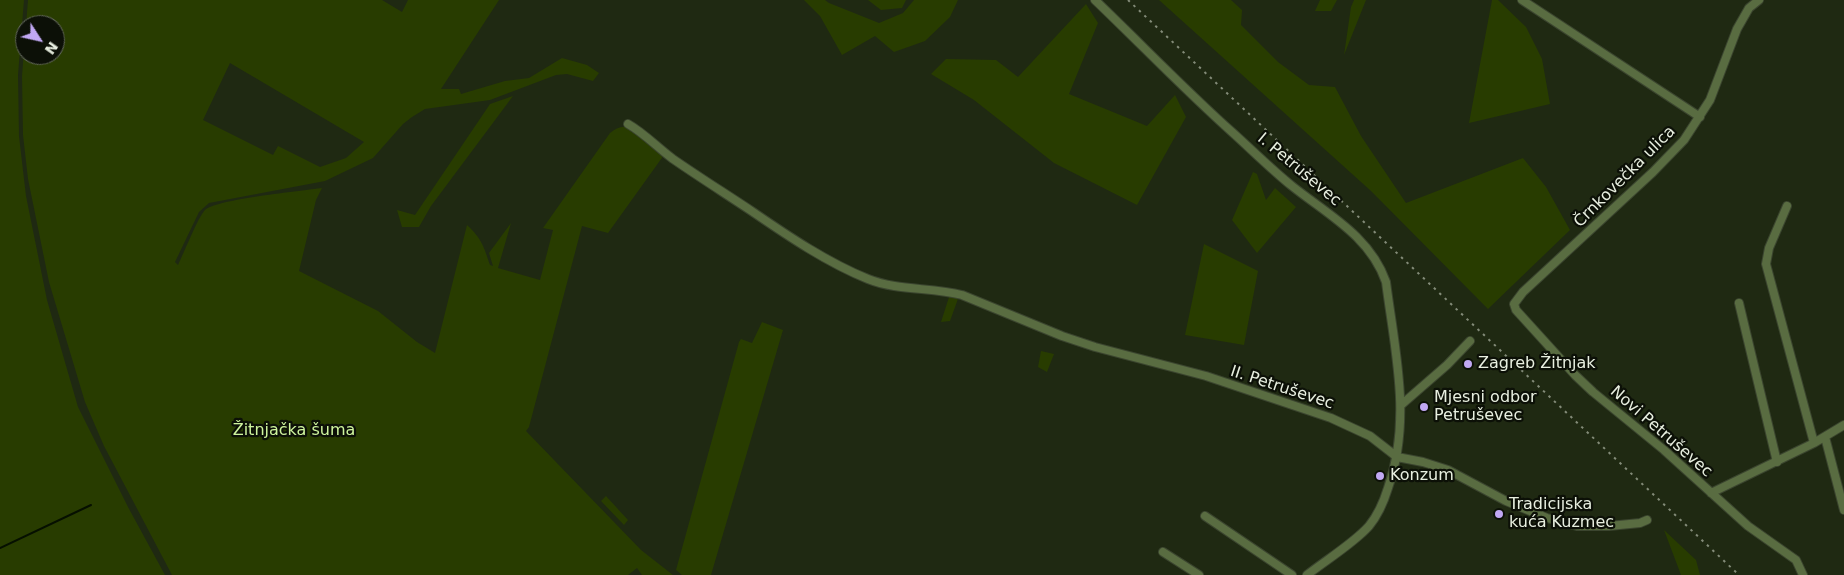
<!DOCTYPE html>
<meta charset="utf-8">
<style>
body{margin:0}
#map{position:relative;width:1844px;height:575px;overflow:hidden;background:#1f2912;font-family:"DejaVu Sans",sans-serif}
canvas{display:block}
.north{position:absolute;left:15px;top:15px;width:50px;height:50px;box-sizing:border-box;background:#0c1007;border:1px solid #64695e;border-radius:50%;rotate:125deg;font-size:14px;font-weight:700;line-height:20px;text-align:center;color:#e8efe0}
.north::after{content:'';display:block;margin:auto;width:18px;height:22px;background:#c1a8f3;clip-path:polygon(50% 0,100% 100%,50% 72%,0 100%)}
</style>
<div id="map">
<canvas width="1844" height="575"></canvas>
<div class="north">N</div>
</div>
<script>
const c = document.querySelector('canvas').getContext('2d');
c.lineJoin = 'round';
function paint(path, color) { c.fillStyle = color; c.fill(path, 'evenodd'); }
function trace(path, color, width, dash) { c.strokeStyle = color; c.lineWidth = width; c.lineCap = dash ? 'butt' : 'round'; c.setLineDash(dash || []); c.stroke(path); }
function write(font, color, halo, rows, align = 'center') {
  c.font = font + ' "DejaVu Sans",sans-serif'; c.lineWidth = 4.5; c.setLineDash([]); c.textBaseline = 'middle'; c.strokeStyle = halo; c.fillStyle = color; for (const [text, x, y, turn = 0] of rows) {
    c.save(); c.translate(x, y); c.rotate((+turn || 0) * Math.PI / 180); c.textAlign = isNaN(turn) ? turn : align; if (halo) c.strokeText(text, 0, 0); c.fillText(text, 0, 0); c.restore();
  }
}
const green = new Path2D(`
 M0 0H24L18 75 19 136 26 196 47 300 78 407 128 507 165 575H0Z
 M28 0H382L402 12 408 0H499L441 89H459L461 94 505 81 529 78 562 58 587 65 599 73 593 81 567 74 556 75 490 100 425 109 412 117 403 124 373 158 325 181 209 203 199 212 175 262 178 265C184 253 198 217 205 210 217 199 301 191 322 188L316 200 299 271 378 311 417 342 435 353 467 225C482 239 484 247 490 265L493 266 489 253 511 223 498 268 540 280 553 230 543 228 610 133C616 128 623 125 630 128L664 155 608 233 582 226 529 427 526 431 641 550 673 575H642L637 568 628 575H172L104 446 85 402 49 282 28 179 23 135 22 76ZM25 25H55V55H25ZM230 63 364 142 346 158 320 167 278 146 273 155 203 120Z
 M804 0H825L829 3 879 23 903 13 914 0H958L950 17 925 41 894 52 875 36 842 55 820 16Z
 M868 0H906L902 8 881 10Z
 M1159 0H1231L1242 10 1241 25 1278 62 1309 85 1335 87 1361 136 1406 203 1523 158 1546 187 1570 230 1488 309 1371 191Z
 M1320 0H1337L1331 11H1315Z
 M1354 0H1366L1344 55 1351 7Z
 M1492 0H1498L1526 27 1542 59 1550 104 1469 123Z
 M1086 4 1098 23 1069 94 1147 126 1175 95 1186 117 1137 205 1054 163 974 100 931 74 946 59 996 60 1018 77Z
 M513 96 431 206 419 227H402L397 210 415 215 490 104Z
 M1253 172 1257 174 1266 200 1275 188 1296 207 1257 253 1232 220Z
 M1204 244 1258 271 1244 345 1185 335Z
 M950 294 959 296 950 321 941 322Z
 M762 322 783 330 711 575H682L676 570 739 342 741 339 752 343Z
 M1041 351 1054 354 1047 372 1038 367Z
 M606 496 628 520 624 525 601 501Z
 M1664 530 1696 560 1700 575H1681Z`);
const stream = new Path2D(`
 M0 548 91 505`);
const minor = new Path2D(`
 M1095 0C1141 44 1185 90 1232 132 1252 150 1271 169 1292 186 1327 214 1370 236 1386 282 1395 352 1412 419 1388 488 1384 501 1378 515 1369 526 1354 543 1326 560 1307 575
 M1522 0 1700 117
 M1759 0 1749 8 1737 29 1710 100 1684 140 1653 172 1523 292 1514 304 1516 310 1526 321 1575 375 1593 392 1664 450 1748 526 1796 560 1803 575
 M628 124C644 133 658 148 673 159 699 177 726 194 753 212 788 236 828 263 868 279 898 291 931 287 962 295L1062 336 1095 347 1206 376 1331 418 1370 436 1397 457 1423 462 1448 470 1506 501 1547 518 1577 526H1609L1640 523 1647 520
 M1787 206 1769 248 1766 264 1814 443
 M1739 303 1777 462
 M1401 405 1447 365 1470 341
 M1825 437 1844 510
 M1711 493 1814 443 1844 425
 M1205 516 1292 575
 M1163 552 1199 575`);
const rail = new Path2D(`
 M1128 0 1739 575`);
const markers = [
 [1468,364,5,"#c1a8f3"],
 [1424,407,5,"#c1a8f3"],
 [1380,476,5,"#c1a8f3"],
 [1499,514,5,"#c1a8f3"]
];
const streetNames = [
 ["I. Petruševec",1299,170,40],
 ["Črnkovečka ulica",1625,177,-45],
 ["II. Petruševec",1282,388,18],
 ["Novi Petruševec",1661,432,41]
];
const poiNames = [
 ["Zagreb Žitnjak",1478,364],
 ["Mjesni odbor",1434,398],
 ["Petruševec",1434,416],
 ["Konzum",1390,476],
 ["Tradicijska",1509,505],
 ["kuća Kuzmec",1509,523]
];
const parkNames = [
 ["Žitnjačka šuma",294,431]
];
paint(green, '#283c00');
trace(stream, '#061000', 2);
trace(minor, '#3b452f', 10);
trace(minor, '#596c41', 8);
trace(rail, '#838b78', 2, [2.5, 5]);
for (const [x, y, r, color] of markers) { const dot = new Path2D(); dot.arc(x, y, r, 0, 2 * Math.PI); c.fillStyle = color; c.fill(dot); trace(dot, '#0c1007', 2); }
write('16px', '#e8efe0', '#0c1007', streetNames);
write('16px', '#e8efe0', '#0c1007', poiNames, 'left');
write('16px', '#cef49d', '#0c1007', parkNames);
</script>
